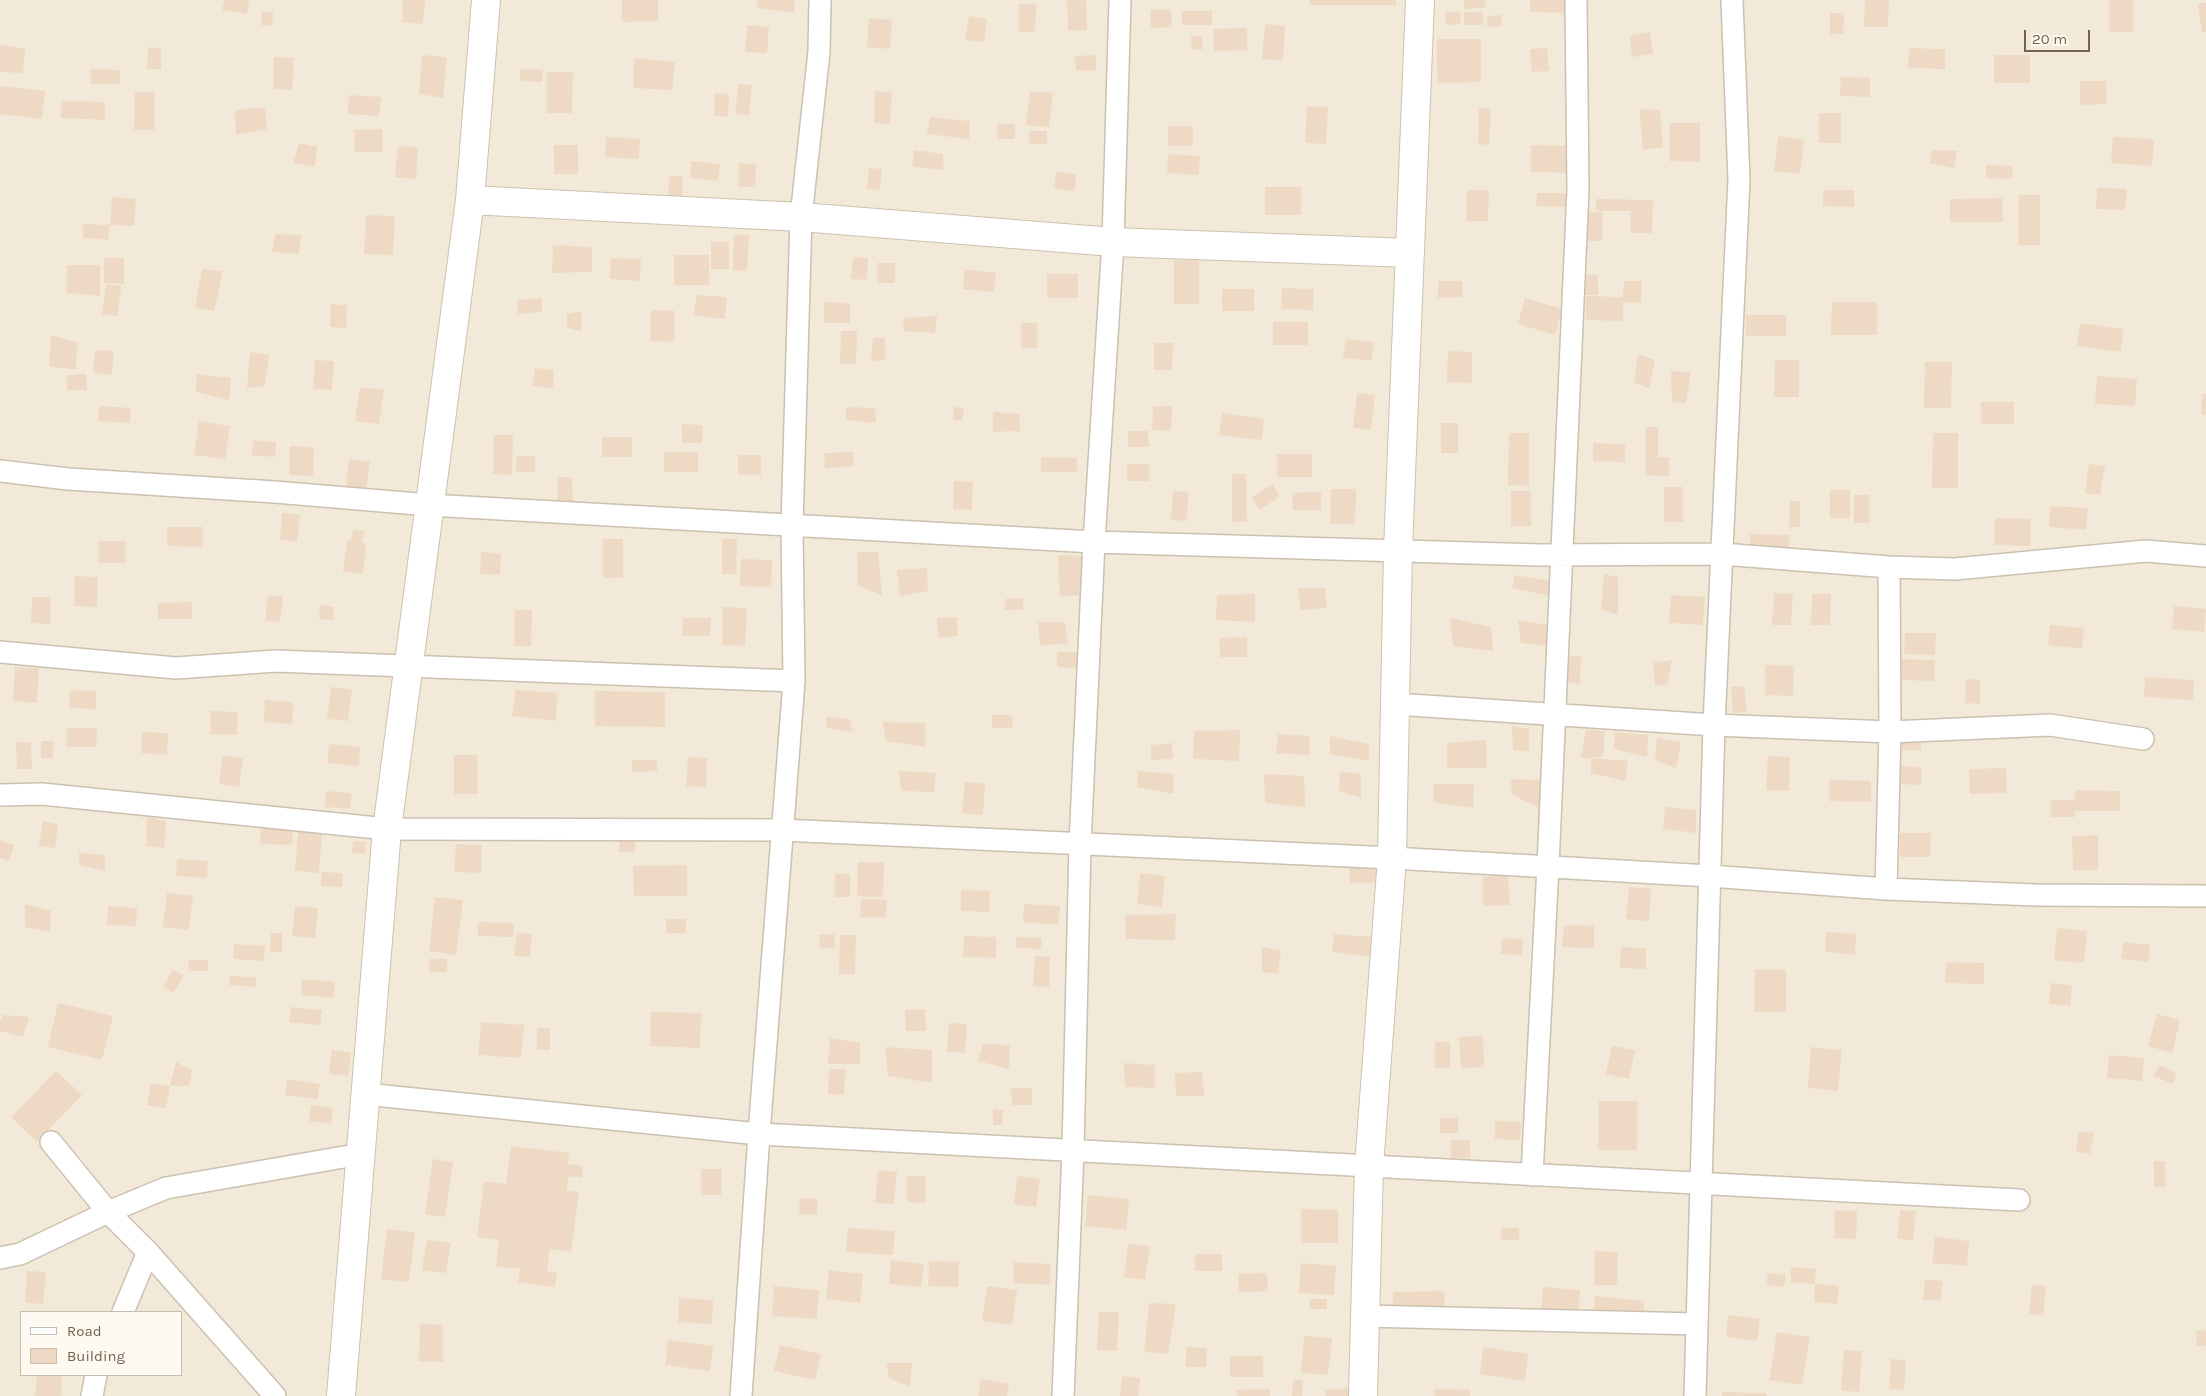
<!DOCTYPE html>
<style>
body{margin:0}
#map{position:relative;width:2206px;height:1396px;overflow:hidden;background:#fbf6ea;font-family:Karla,sans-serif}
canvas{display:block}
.legend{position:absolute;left:20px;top:1311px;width:162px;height:65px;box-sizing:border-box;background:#fefaf1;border:1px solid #c7bdb1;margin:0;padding:6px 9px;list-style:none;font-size:15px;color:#746150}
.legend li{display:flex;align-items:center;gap:10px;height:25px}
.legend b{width:25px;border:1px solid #c7bdb1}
.scale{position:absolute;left:2024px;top:30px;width:66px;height:22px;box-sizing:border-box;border:2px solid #746150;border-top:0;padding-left:6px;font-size:15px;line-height:18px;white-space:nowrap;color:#746150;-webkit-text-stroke:4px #fefaf1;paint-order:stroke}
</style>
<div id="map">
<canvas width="2206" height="1396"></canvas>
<ul class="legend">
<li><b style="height:6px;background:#fff"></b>Road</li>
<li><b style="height:14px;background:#eedac4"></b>Building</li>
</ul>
<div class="scale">20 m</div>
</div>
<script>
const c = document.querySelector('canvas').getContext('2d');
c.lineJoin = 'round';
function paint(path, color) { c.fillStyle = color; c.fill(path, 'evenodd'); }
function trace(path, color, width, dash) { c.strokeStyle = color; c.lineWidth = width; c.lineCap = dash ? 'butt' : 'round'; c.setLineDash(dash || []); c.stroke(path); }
const residential = new Path2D(`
 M0 0H2206V1396H0ZM21 1312H181V1375H21Z`);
const building = new Path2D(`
 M225 0H249L247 14 222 10Z
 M403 0H425L423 24 402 22Z
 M622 0H658V21L622 22Z
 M757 0H795L794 13 757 8Z
 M1067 0H1086L1087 30 1068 31Z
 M1310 0H1396V5H1310Z
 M1464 0H1485V8L1464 9Z
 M1530 0H1567V13L1530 12Z
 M1865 0H1889L1888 27H1864Z
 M2109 0H2133V32H2109Z
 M2198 3H2206V32L2202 33Z
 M1019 4H1036L1035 32H1019Z
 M1171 9 1172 27 1151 28 1150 10Z
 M262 11 273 12 272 26 261 25Z
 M1182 11H1212V25H1182Z
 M1460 11 1461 24 1446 25 1445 12Z
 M1464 12H1483V25H1464Z
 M1830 13H1844L1843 34H1830Z
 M1501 15 1502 26 1488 27 1487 16Z
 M969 16 987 19 984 42 965 40Z
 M869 18 892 20 890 49 867 47Z
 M1265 24 1285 26 1283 60 1262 59Z
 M747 25 769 27 767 53 745 52Z
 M1247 28V50L1214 51 1213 29Z
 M1650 32 1653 54 1632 57 1630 35Z
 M1201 35 1203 49 1192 50 1191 36Z
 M1437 39H1481V82L1437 83Z
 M0 44 25 49 23 73 0 72Z
 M148 47 161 48V69H147Z
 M1547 48 1549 71 1532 72 1530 49Z
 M1909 48 1945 49V69L1908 68Z
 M422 55 447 57 443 98 419 94Z
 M1096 55V70L1076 71 1075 56Z
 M1994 55H2030V83H1994Z
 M274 57 294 58 292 90 273 89Z
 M634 58 675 62 672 90 633 88Z
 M91 69 120 70V84H91Z
 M520 69 543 70 542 82 520 81Z
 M547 72H573L572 113H547Z
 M1841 77 1870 78V97L1840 96Z
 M2080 81H2106L2107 104 2080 105Z
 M738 84 752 85 749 115 735 114Z
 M0 86 45 91 42 119 0 114Z
 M875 91 892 92 890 124 874 123Z
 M1030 91 1053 93 1049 127 1026 125Z
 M135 92H155L154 130H134Z
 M715 93 729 94 728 117 714 116Z
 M349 95 381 97 379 116 348 114Z
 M61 101 105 102V120L61 118Z
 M1307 106 1328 107 1326 144 1305 143Z
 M265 107 267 129 236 135 235 110Z
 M1479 108 1491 109 1489 145 1478 144Z
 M1639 109 1660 110 1663 147 1643 150Z
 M1819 113H1841V143H1819Z
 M930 117 970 121 969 139 927 134Z
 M1670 123H1700V162L1669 161Z
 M997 124H1015V139H997Z
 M1168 126H1193V146H1168Z
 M382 129 383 152H355L354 130Z
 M1029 131H1047V144H1029Z
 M1778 136 1804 140 1800 174 1774 171Z
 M606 137 640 139 639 159 605 157Z
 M2113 137 2154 139 2152 166 2111 163Z
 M299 143 317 147 315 167 293 163Z
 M554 145H578V174H554Z
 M1531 145 1569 146 1568 173 1531 172Z
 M398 146 418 147 416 179 395 177Z
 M914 150 943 154 944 170 912 167Z
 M1932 150 1957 151 1954 168 1930 163Z
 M1168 154 1200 156 1199 175 1167 173Z
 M691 161 720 164 718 181 690 178Z
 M739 163 756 164 755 187H739Z
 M1986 165 2013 166 2012 179 1986 178Z
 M869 168 882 169 880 190 867 189Z
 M1056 172 1076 174 1075 191 1054 189Z
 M669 176H683L682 203H668Z
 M1265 187H1301V215H1265Z
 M2097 188 2127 189 2125 210 2096 209Z
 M1467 190H1489L1488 221H1466Z
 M1823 190H1854V207L1823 206Z
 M1537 193H1568L1567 207 1536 206Z
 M2019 195H2040V245H2018Z
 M112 197 136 199 134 226 110 225 108 240 83 238V224L110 225Z
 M2002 198 2003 222H1950V199Z
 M1596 199 1653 200 1652 233H1630L1631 211H1596Z
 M1587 212H1603L1602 241H1587Z
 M366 215 395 216 393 255 364 254Z
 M276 234 301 235 299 254 272 252Z
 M734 234 749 235 747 271 733 270Z
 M711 242H729V269H711Z
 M553 245 592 247V272L552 273Z
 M674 255H709V285H674Z
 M853 257 868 258 867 280 851 279Z
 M104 258H124V284L104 283Z
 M611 258 641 259 640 281 610 279Z
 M1174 260H1199V304H1174Z
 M877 263H895V283H877Z
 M67 265H100V296L67 293Z
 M202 269 223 271 214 311 195 308Z
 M965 269 996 273 994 292 963 289Z
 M1047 274H1078V298H1047Z
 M1583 275H1598V295H1583Z
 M1438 281H1462L1463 297 1438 298Z
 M1624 281H1642L1641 303 1623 302V321L1586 320V296L1623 297Z
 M106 284 121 286 118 316 102 314Z
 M1282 288 1314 289 1313 310 1281 309Z
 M1222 289H1254V311H1222Z
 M697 295 727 297 725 319 693 315Z
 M542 298V312L518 314 517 300Z
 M1525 298 1562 309 1555 335 1518 324Z
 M824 302 850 303V323H824Z
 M1832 302H1877V335H1831Z
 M331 304 347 305 346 328 330 327Z
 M651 310 675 311 674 342 650 341Z
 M582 311 581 331 567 328V314Z
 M1746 315H1786V336H1746Z
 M937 316 935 333 904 331 903 318Z
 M1273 322H1308V345H1273Z
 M1021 323H1037V348H1021Z
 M2080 323 2124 329 2120 352 2077 346Z
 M841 331H857L856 364H840Z
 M51 335 77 342 76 369 49 367Z
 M873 338H885V360L871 362Z
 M1346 339 1374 342 1371 361 1343 358Z
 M1154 343H1173L1172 370H1154Z
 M95 350 114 351 112 375 93 373Z
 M1448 351 1472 352V383L1447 382Z
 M250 352 269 355 265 386 247 388Z
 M1638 354 1655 360 1649 389 1634 382Z
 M315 360 334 361 332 390 313 389Z
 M1775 360H1799V397H1774Z
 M1925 362H1952L1951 408H1924Z
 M535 368 554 370 553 389 532 386Z
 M1671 371 1691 372 1686 403 1672 402Z
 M86 374 87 390H67V375Z
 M197 374 231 378 229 400 196 392Z
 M2097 376 2137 379 2135 406 2095 404Z
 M360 387 384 390 379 424 355 421Z
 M1357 393 1375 395 1371 430 1353 428Z
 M2202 394H2206V415L2201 414Z
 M1981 402H2014V424H1981Z
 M99 406 131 408 130 423 98 421Z
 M1153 406H1172L1171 431 1152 430Z
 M846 407 875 408 876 423 846 420Z
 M954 407 964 408 962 421 953 420Z
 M993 412 1019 414 1020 431 993 432Z
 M1222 413 1264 419 1262 440 1219 435Z
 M199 421 230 426 225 459 194 455Z
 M1441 423H1458V453H1441Z
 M682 424 703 425 702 443H682Z
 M1646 427H1658V457H1669V476L1645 475Z
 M1128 431H1148L1149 447H1128Z
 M1509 433H1529V486L1508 485Z
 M1933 433H1958V488H1932Z
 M494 435H513L512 475 493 474Z
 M602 437H632V457H602Z
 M253 440 276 442 275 457 252 455Z
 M1593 443 1625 444V462L1593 461Z
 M290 446 314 447 313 476 289 475Z
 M664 452H698V472H664Z
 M853 452 854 466 825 468 824 453Z
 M1277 454H1312V477H1277Z
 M738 455H761V475L738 474Z
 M516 456H535V472H516Z
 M1041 457 1077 458V472H1041Z
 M349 459 370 462 366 489 346 487Z
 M1127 464H1149V481H1127Z
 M2089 464 2105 466 2100 495 2085 493Z
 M1232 474H1246L1247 522H1232Z
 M557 477H572L573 502H558Z
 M954 481 973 482 972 510 953 509Z
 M1272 484 1280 496 1260 510 1251 498Z
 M1664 487H1683V522H1664Z
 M1331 489H1356L1355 524H1330Z
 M1830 490H1850V518H1830Z
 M1173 491 1188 492 1187 521 1171 520Z
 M1511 491H1531V526H1511Z
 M1321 492V510H1293L1292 493Z
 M1854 495H1869V523H1854Z
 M1790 501H1800V527H1789Z
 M2050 506 2088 508 2086 530 2049 527Z
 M282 513 300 515 297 542 280 540Z
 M1995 518 2031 519 2030 546 1994 545Z
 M167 527H203V547L167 546Z
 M353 530 364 531 362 543H366L363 574 343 572 347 541H351Z
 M1750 534 1789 535V552L1750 551Z
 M603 539H623V578H603Z
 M722 539H737L736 574H722Z
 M99 541H125V563H99Z
 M481 552 501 554 500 575 480 574Z
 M857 552H878L882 595 858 586Z
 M1058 555 1085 556 1083 595 1060 596Z
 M741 559 772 560 771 587 740 586Z
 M927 568 928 591 900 596 897 570Z
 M1604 574 1618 577V615L1601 609Z
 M1515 575 1550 581V596L1512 588Z
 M75 576 98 577 97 607 74 606Z
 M1298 588H1325L1327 608 1301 610Z
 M1774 593 1793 594 1791 625H1772Z
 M1255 594V622L1216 620 1217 595Z
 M1812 594H1831L1830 625H1811Z
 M268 595 283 596 280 622 265 621Z
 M1671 595 1705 597 1703 625 1669 623Z
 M32 597H51L50 624 31 623Z
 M1023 598V610H1005V599Z
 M192 602V619H158V603Z
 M320 605 334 607 333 620 319 619Z
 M2174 606 2206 609 2204 632 2172 629Z
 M723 607 747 608 745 646 722 645Z
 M515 610H532L531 646H514Z
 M957 617 958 636 938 638 937 618Z
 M683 618H711L710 636H682Z
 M1450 618 1491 627 1493 651 1453 646Z
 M1518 620 1548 625V646L1521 643Z
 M1038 622H1065L1068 644 1040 645Z
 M2050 625 2084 628 2082 649 2048 645Z
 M1905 633H1936L1935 655 1904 654Z
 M1247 637V657H1220L1219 638Z
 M1057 652H1078V668L1057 667Z
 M1566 656H1581L1580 684 1565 681Z
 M1902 659 1935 660 1934 681 1902 680Z
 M1672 660 1667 684 1655 686 1653 663Z
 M1765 665 1794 666 1793 696 1765 695Z
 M15 667 39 668 37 703 13 701Z
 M2145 677 2194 680 2193 700 2144 697Z
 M1966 679 1980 680V704L1965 703Z
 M1744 686 1747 712 1733 713 1731 687Z
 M331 687 352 690 348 721 327 719Z
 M70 690 96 691V709L69 708Z
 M516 690 557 693 556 721 512 716Z
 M595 691 665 692V727L595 726Z
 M265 700 293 702 292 724 264 722Z
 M211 711 238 712 237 735 210 734Z
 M992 715H1012L1013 728H992Z
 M826 717 850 719 853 732 827 728Z
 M883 722 925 723V747L886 741Z
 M1512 726 1529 729V752L1513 750Z
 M67 728H97L96 747H67Z
 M1240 730 1239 761 1193 759 1194 731Z
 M1586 730 1605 731 1603 757 1591 758 1628 761 1625 781 1591 773V758H1581Z
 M142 732 168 733 167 755 141 753Z
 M1615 732 1648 735 1647 757 1614 749Z
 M1278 734 1310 736 1309 755 1276 753Z
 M1330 736 1369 744V761L1330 754Z
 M1657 738 1681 742 1676 768 1655 760Z
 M1486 740 1487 768H1447V743Z
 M41 741H53V758H41Z
 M1902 741H1921V750H1902Z
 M16 742H31L32 769H17Z
 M1172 743 1173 759 1151 760V745Z
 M329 744 360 747 359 766 327 763Z
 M223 755 243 758 239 787 219 784Z
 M454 755H477L478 794H454Z
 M1768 756 1790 757 1789 791 1766 790Z
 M688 757 707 758 706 787 686 786Z
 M632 760H657V771L632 772Z
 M1897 766 1922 767 1921 785 1896 784Z
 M2006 768 2007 793 1970 794 1969 769Z
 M899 771 936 773 934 792 901 791Z
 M1138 771 1174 774 1173 794 1137 787Z
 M1340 772 1361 774V798L1339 791Z
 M1264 774 1304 776 1305 807 1265 803Z
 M1510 779 1543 780 1540 808 1513 795Z
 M1829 780 1871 781V802L1829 801Z
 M965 782 985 783 983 815 962 813Z
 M1433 784H1474L1473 808 1434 802Z
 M2075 790 2120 791V811H2075V817H2051V800H2075Z
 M326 791 352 793 350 809 325 807Z
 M1665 807 1696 810V833L1663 829Z
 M147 817 166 821 164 848 146 846Z
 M43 821 58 824 55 848 39 846Z
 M261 826 293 827 292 845 260 844Z
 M298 831 322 833 319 873 295 871Z
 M1900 833H1931L1930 857H1900Z
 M2098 835V870H2073L2072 836Z
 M620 838H635V852H619Z
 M0 840 14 845 9 861 0 858Z
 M353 841 366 842 365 854 352 853Z
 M456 844 482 845 481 873 454 872Z
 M79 853 105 855V871L79 865Z
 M177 859 208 861 207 878 176 876Z
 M858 862 884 863 883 897 857 896Z
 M1384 863 1385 882 1350 883 1349 864Z
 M687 865V896H634L633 866Z
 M322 872 343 873 342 887 321 886Z
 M1140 873 1165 876 1162 907 1137 904Z
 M835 874H850V897H835Z
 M1508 875 1510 905 1483 906V877Z
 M1629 887 1651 889 1649 921 1626 919Z
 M961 890 990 891 989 912 961 911Z
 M167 893 193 896 189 930 163 927Z
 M435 897 463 900 456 955 429 951Z
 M861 899 887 900 886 918 860 917Z
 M25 904 51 911 50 932 25 927Z
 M1024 904 1060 906 1058 925 1023 922Z
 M108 906 137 908 136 926 107 925Z
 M295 906 318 908 315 938 292 936Z
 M1176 914 1175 940 1126 939 1125 915Z
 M666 919H686V933H666Z
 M478 922 514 923 513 937 478 936Z
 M1564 925 1594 926V948L1562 947Z
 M2057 928 2087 931 2084 963 2054 960Z
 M1826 932 1856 934 1855 955 1825 952Z
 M271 933H282V952H270Z
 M517 933 532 934 530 957 514 956Z
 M834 934 835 948 820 949 819 935Z
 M1334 934 1372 937 1370 957 1332 952Z
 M840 935H856L855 974H839Z
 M964 936 996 937V958L963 957Z
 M1016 937 1042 938 1041 949 1016 948Z
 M1502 938 1523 939 1522 955 1501 954Z
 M2123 942 2150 945 2148 962 2121 959Z
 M234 944 265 946 264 961 233 959Z
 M1262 947 1281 951 1278 974 1262 972Z
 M1621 947 1646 948V969L1620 968Z
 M1035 956 1050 957 1049 987 1033 986Z
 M447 958V972H429V959Z
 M189 960H208V971H188Z
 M1946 962 1984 963V984L1945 983Z
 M1755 969 1786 970V1012H1754Z
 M173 970 184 975 174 993 163 987Z
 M230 976 256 977V987L229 985Z
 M302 979 335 982 334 998 301 995Z
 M2051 983 2072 985 2070 1006 2049 1004Z
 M58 1003 113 1016 102 1060 48 1047Z
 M291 1007 322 1010 320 1025 289 1022Z
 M925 1009 926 1031H906L905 1010Z
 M651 1012 701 1013 700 1048 650 1046Z
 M2157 1014 2180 1020 2172 1053 2148 1046Z
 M3 1015 29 1017 23 1037 0 1031V1022Z
 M481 1022 524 1025 521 1058 478 1055Z
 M949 1023 967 1024 965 1053 947 1052Z
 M537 1028H550V1050H537Z
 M1483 1036 1484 1067 1461 1068 1459 1037Z
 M830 1038 860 1043V1064H828Z
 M1435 1042H1450V1068H1435Z
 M983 1043 1010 1046 1009 1069 978 1061Z
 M1612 1046 1635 1050 1629 1079 1606 1074Z
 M885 1047 932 1050V1083L888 1076Z
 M1811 1047 1842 1050 1838 1091 1808 1088Z
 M332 1050 351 1053 348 1076 329 1074Z
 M2109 1055 2144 1058 2142 1081 2107 1078Z
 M176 1062 192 1070 189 1086H170Z
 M1124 1063 1155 1065V1088L1125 1087Z
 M2159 1065 2177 1073 2173 1084 2154 1076Z
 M829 1069H845L844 1095 828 1094Z
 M56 1071 82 1095 37 1142 11 1117Z
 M1202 1072 1204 1096H1176L1175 1073Z
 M287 1079 320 1084 317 1099 285 1095Z
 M151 1083 170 1086 166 1108 147 1105Z
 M1011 1088H1032V1105H1012Z
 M1599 1101H1637V1150H1598Z
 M311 1105 333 1108 331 1124 309 1121Z
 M993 1109 1003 1110 1002 1125H993Z
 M1440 1118H1458V1133H1440Z
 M1495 1121 1521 1122 1520 1140 1495 1139Z
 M2079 1131 2094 1133 2090 1154 2076 1152Z
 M1451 1140H1470V1158H1451Z
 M511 1146 569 1153 568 1164 583 1166 582 1178 568 1176 567 1191 579 1192 571 1252 550 1249 547 1271 557 1272 555 1287 518 1282 520 1269 496 1266 499 1240 477 1237 484 1181 506 1184Z
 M433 1159 453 1162 445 1217 425 1214Z
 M2154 1161H2165V1187H2154Z
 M701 1169H722L721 1195H701Z
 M878 1170 897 1172 894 1204 875 1203Z
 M907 1176H926L925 1203 907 1202Z
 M1017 1176 1040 1179 1036 1207 1014 1204Z
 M1088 1195 1129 1199 1126 1230 1085 1226Z
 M800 1198 818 1199 817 1215 799 1214Z
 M1301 1209 1338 1210V1243H1301Z
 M1835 1210 1857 1211 1856 1239 1834 1238Z
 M1900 1210 1916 1211 1913 1240 1897 1239Z
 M848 1228 895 1231 893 1255 846 1252Z
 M1501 1228H1519V1240H1501Z
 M387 1229 415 1232 409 1282 381 1279Z
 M1935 1237 1969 1241 1967 1266 1932 1263Z
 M427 1240 451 1243 446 1273 422 1270Z
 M1128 1244 1150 1246 1145 1280 1124 1277Z
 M1595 1251 1618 1252 1617 1285H1594Z
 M1195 1254H1222V1271H1195Z
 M891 1260 924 1264 921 1287 889 1284Z
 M929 1261 959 1262 958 1287 928 1286Z
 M1014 1262 1051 1264 1050 1285 1013 1283Z
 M1301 1263 1336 1266 1334 1295 1299 1293Z
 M1791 1267 1816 1269 1815 1284 1791 1282Z
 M829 1270 863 1274 860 1303 826 1299Z
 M27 1271 46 1272 43 1304 25 1303Z
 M1267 1273 1268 1291 1239 1292 1238 1274Z
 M1768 1273 1786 1275 1784 1287 1766 1285Z
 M1925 1279 1943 1281 1941 1301 1923 1300Z
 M1815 1284 1839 1286 1837 1304 1814 1302Z
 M2032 1285 2046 1286 2043 1315 2029 1314Z
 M774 1286 819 1290 817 1319 772 1316Z
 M987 1286 1017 1290 1012 1325 982 1321Z
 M1543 1287 1580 1290 1578 1318 1541 1315Z
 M1444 1291 1445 1311 1393 1312V1292Z
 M1595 1296 1644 1301 1643 1317 1593 1312Z
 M679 1298 713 1300 712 1324 678 1322Z
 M1310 1299H1327V1309H1310Z
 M1149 1303 1176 1304 1168 1354 1144 1352Z
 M1099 1312H1119L1117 1351 1097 1350Z
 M1728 1315 1760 1319 1757 1341 1726 1337Z
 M420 1324 443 1325V1362L419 1361Z
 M2206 1330V1346H2197L2196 1331Z
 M1777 1332 1810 1337 1802 1385 1769 1380Z
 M1304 1336 1332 1338 1328 1375 1301 1373Z
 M668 1340 713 1346 710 1371 665 1365Z
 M780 1345 821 1354 815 1380 774 1371Z
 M1186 1347 1207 1348 1206 1367H1186Z
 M1483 1347 1528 1354 1525 1381 1480 1374Z
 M1844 1350 1862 1351 1859 1392 1841 1391Z
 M1230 1356H1263V1377H1230Z
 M1891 1359 1906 1360 1904 1390 1889 1389Z
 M886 1363H912L910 1387 889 1378Z
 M37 1375H62L61 1396H35Z
 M1122 1376 1140 1378 1138 1396H1120Z
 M981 1379 1009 1384 1007 1396H978Z
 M1293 1380H1303L1302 1396H1292Z
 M1352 1388 1353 1396H1326L1325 1390Z
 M1270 1389V1396H1237V1390Z
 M1435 1389 1470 1390V1396H1435Z
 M1722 1392 1766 1393V1396H1722Z`);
const street = new Path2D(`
 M0 471 68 479 275 492 429 505 1094 542 1540 555 1722 554 1889 567 1955 569 2146 551 2206 556
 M0 652 176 668 276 661 794 681
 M1395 704 1714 725 1890 732 2050 725 2143 739
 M0 795 42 794 387 829 782 830 1392 858 1710 876 1886 889 2035 895 2206 896
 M1886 889 1890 732 1889 567
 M365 1094 759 1134 2019 1200
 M51 1142 108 1212 148 1252 275 1396
 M1532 1175 1548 866 1578 189 1576 0
 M0 1258 20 1254 108 1212 166 1188 361 1154
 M123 1312 148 1252
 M1365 1316 1697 1324
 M92 1396 96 1375
 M741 1396 759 1134 794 681 792 525 801 217 819 52 820 0
 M1063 1396 1073 1151 1080 844 1094 542 1113 242 1120 0
 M1695 1396 1714 725 1739 179 1732 0`);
const secondary = new Path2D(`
 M470 200 801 217 1113 242 1410 253
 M341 1396 387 829 470 200 486 0
 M1363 1396 1369 1166 1392 858 1398 550 1420 0`);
paint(residential, '#f2e9d9');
paint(building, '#eedac4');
trace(street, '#ccc0b1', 24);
trace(secondary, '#cfc1af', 30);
trace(street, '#fff', 21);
trace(secondary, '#fff', 28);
</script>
